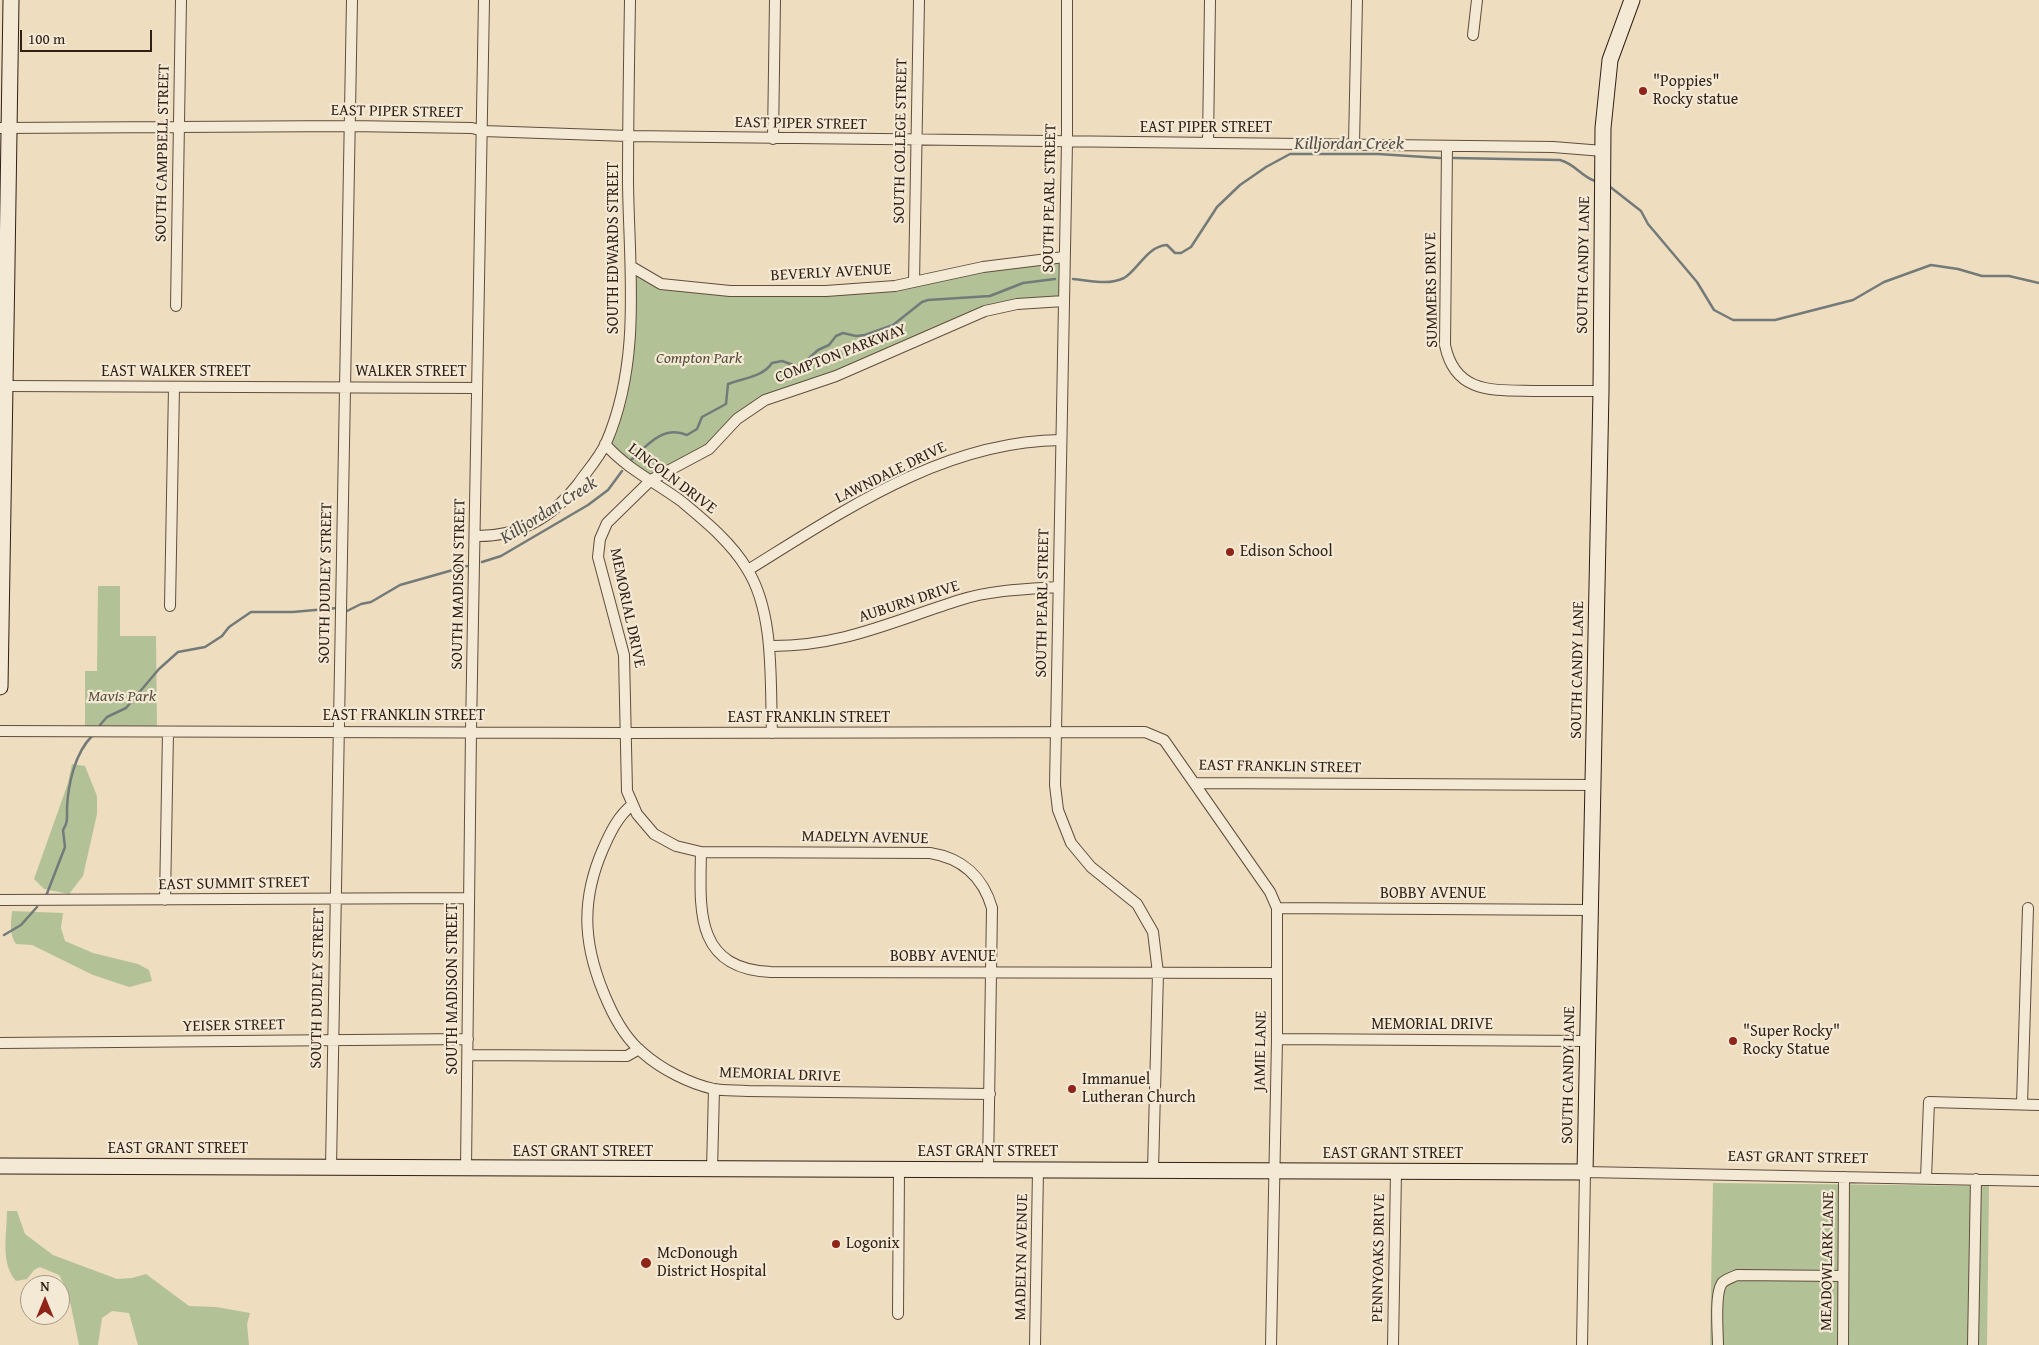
<!DOCTYPE html>
<style>
body{margin:0}
#map{position:relative;width:2039px;height:1345px;overflow:hidden;background:#eeddbe;font-family:"Gentium Book Plus",serif}
canvas{display:block}
.north{position:absolute;left:20px;top:1275px;width:50px;height:50px;box-sizing:border-box;background:#f4e9d5;border:1px solid #a69888;border-radius:50%;rotate:0deg;font-size:14px;font-weight:700;line-height:20px;text-align:center;color:#301f15}
.north::after{content:'';display:block;margin:auto;width:18px;height:22px;background:#8f2418;clip-path:polygon(50% 0,100% 100%,50% 72%,0 100%)}
.scale{position:absolute;left:20px;top:30px;width:132px;height:22px;box-sizing:border-box;border:2px solid #301f15;border-top:0;padding-left:6px;font-size:15px;line-height:18px;white-space:nowrap;color:#301f15;-webkit-text-stroke:4px #f4e9d5;paint-order:stroke}
</style>
<div id="map">
<canvas width="2039" height="1345"></canvas>
<div class="north">N</div>
<div class="scale">100 m</div>
</div>
<script>
const c = document.querySelector('canvas').getContext('2d');
c.lineJoin = 'round';
function paint(path, color) { c.fillStyle = color; c.fill(path, 'evenodd'); }
function trace(path, color, width, dash) { c.strokeStyle = color; c.lineWidth = width; c.lineCap = dash ? 'butt' : 'round'; c.setLineDash(dash || []); c.stroke(path); }
function write(font, color, halo, rows, align = 'center') {
  c.font = font + ' "Gentium Book Plus",serif'; c.lineWidth = 4.5; c.setLineDash([]); c.textBaseline = 'middle'; c.strokeStyle = halo; c.fillStyle = color; for (const [text, x, y, turn = 0] of rows) {
    c.save(); c.translate(x, y); c.rotate((+turn || 0) * Math.PI / 180); c.textAlign = isNaN(turn) ? turn : align; if (halo) c.strokeText(text, 0, 0); c.fillText(text, 0, 0); c.restore();
  }
}
const green = new Path2D(`
 M1064 257V301L1017 304 765 400 722 438 651 480 605 444 624 385 632 267 661 284 826 291Z
 M98 586H120V636H156L157 732 85 731V671H97Z
 M72 764 85 766 97 796V814L83 876 69 894 44 889 34 879 68 783Z
 M12 911 63 913 61 928 65 941 93 953 138 964 149 970 152 981 129 987 93 975 32 945 16 944C9 934 11 923 12 911Z
 M1713 1183 1989 1186 1987 1345H1710Z
 M7 1211H17L25 1234 53 1255 117 1279 132 1278 146 1274 189 1306 216 1307 250 1313 247 1324 249 1345H138L129 1313 112 1311 102 1318 98 1345H79L68 1292 59 1275 40 1267 34 1270 27 1279 16 1281C0 1263 7 1234 7 1211Z`);
const stream = new Path2D(`
 M1454 158 1560 160C1575 164 1581 176 1595 181
 M1609 186 1641 211 1648 224 1697 282 1714 310 1733 320H1775L1853 300 1884 282 1931 265 1958 269 1982 276H2009L2039 283
 M1073 279C1089 280 1107 286 1124 278 1138 270 1147 246 1167 245L1175 253H1181L1191 247 1217 207 1240 185 1266 167 1290 154H1378L1440 158
 M631 460C647 445 663 425 687 435L697 429 702 417 726 404 728 384C743 378 763 377 772 363L782 361 799 367 818 350 829 345 836 336 843 333 856 336 865 335 893 325 922 302 928 300 990 296 1023 283 1055 279
 M482 562 501 556 588 505 608 490 622 471
 M347 611 361 604 371 602 400 585 467 566
 M100 725 107 717 126 708 159 669 178 652 205 647 222 636 229 627 251 612H293L337 608
 M46 896 65 847 63 830C68 823 67 817 67 808 68 784 75 753 92 736
 M4 935 21 925 37 907`);
const street = new Path2D(`
 M1067 0V142L1055 785 1058 810 1071 843 1091 867 1137 904 1153 932 1158 973 1153 1170
 M1473 35 1477 0
 M0 128 350 126 472 128 483 131 628 136 1553 147 1603 151
 M773 139 775 0
 M1208 142 1210 0
 M1354 144 1357 0
 M1447 147 1445 345C1455 395 1495 390 1535 391 1557 391 1579 391 1601 391
 M632 267 661 284 730 291H826L895 286 983 267 1064 257
 M914 282 919 0
 M176 306 181 0
 M7 386 477 388
 M605 444C627 469 655 482 681 501 705 521 731 542 747 569 775 613 770 683 772 733
 M475 536C519 537 552 518 578 484 587 471 599 458 606 443 642 360 629 269 628 182 628 121 629 60 630 0
 M748 570C845 510 944 441 1061 440
 M170 606 174 387
 M769 646C841 647 893 621 960 600 991 590 1026 589 1058 587
 M0 731 627 733 1145 732 1164 740 1194 783 1593 785
 M1194 783 1270 892 1277 908V1039L1271 1345
 M632 805C618 816 610 833 603 849 579 904 584 950 608 1003 616 1021 627 1040 643 1053 661 1069 690 1084 714 1089 725 1091 737 1090 748 1091L990 1094
 M701 852C700 909 694 969 771 972L1277 973
 M0 900 469 898
 M165 900 168 732
 M1277 908 1590 910
 M1277 1039 1587 1041
 M0 1043 468 1039
 M468 1055 627 1056 639 1049
 M2022 1104 2028 908
 M331 1167 352 0
 M466 1168 471 731 484 0
 M988 1169 992 908C983 877 962 858 930 853L701 852 676 846 654 834 637 814 627 791 624 655 598 557 600 539 607 523 651 480 709 449 737 419 765 400 836 376 985 311 1017 304 1064 301
 M712 1170 714 1089
 M1926 1178 1929 1102 2039 1105
 M898 1314 899 1170
 M1035 1345 1038 1170
 M1393 1345 1396 1172
 M1582 1345 1585 1172 2039 1181
 M1718 1345C1718 1332 1714 1291 1723 1282 1727 1279 1733 1277 1737 1275L1843 1276
 M1843 1345 1844 1177
 M1973 1345 1976 1179`);
const secondary = new Path2D(`
 M0 687C5 458 7 229 11 0
 M0 1166 1585 1172 1601 391 1603 128 1610 60 1632 0`);
const markers = [
 [1643,91,5,"#8f2418"],
 [1230,552,5,"#8f2418"],
 [1733,1041,5,"#8f2418"],
 [1072,1089,5,"#8f2418"],
 [836,1244,5,"#8f2418"],
 [646,1263,6,"#8f2418"]
];
const poiNames = [
 ["\"Poppies\"",1653,82],
 ["Rocky statue",1653,100],
 ["Edison School",1240,552],
 ["\"Super Rocky\"",1743,1032],
 ["Rocky Statue",1743,1050],
 ["Immanuel",1082,1080],
 ["Lutheran Church",1082,1098],
 ["Logonix",846,1244],
 ["McDonough",657,1254],
 ["District Hospital",657,1272]
];
const streetNames = [
 ["EAST PIPER STREET",397,112,1],
 ["EAST PIPER STREET",801,124,1],
 ["EAST PIPER STREET",1206,128],
 ["SOUTH COLLEGE STREET",901,141,-89],
 ["SOUTH CAMPBELL STREET",163,153,-89],
 ["SOUTH PEARL STREET",1050,198,-89],
 ["SOUTH EDWARDS STREET",614,248,-90],
 ["SOUTH CANDY LANE",1584,265,-89],
 ["BEVERLY AVENUE",831,273,-3],
 ["SUMMERS DRIVE",1432,290,-91],
 ["COMPTON PARKWAY",841,354,-21],
 ["EAST WALKER STREET",176,372],
 ["WALKER STREET",411,372],
 ["LAWNDALE DRIVE",891,473,-26],
 ["LINCOLN DRIVE",672,479,37],
 ["SOUTH DUDLEY STREET",326,583,-89],
 ["SOUTH MADISON STREET",459,584,-89],
 ["AUBURN DRIVE",909,602,-18],
 ["SOUTH PEARL STREET",1043,603,-89],
 ["MEMORIAL DRIVE",627,608,78],
 ["SOUTH CANDY LANE",1578,670,-89],
 ["EAST FRANKLIN STREET",404,716],
 ["EAST FRANKLIN STREET",809,718],
 ["EAST FRANKLIN STREET",1280,767,1],
 ["MADELYN AVENUE",865,838,1],
 ["EAST SUMMIT STREET",234,884,-1],
 ["BOBBY AVENUE",1433,894],
 ["BOBBY AVENUE",943,957],
 ["SOUTH DUDLEY STREET",318,988,-89],
 ["SOUTH MADISON STREET",453,989,-90],
 ["MEMORIAL DRIVE",1432,1025],
 ["YEISER STREET",234,1026,-1],
 ["JAMIE LANE",1261,1051,-89],
 ["MEMORIAL DRIVE",780,1075,2],
 ["SOUTH CANDY LANE",1569,1075,-89],
 ["EAST GRANT STREET",178,1149],
 ["EAST GRANT STREET",583,1152],
 ["EAST GRANT STREET",988,1152],
 ["EAST GRANT STREET",1393,1154],
 ["EAST GRANT STREET",1798,1158,1],
 ["MADELYN AVENUE",1022,1257,-89],
 ["PENNYOAKS DRIVE",1379,1258,-89],
 ["MEADOWLARK LANE",1828,1261,-89]
];
const parkNames = [
 ["Compton Park",699,359],
 ["Mavis Park",122,697]
];
const waterNames = [
 ["Killjordan Creek",1349,144],
 ["Killjordan Creek",549,511,-32]
];
paint(green, '#b2c296');
trace(stream, '#737b7a', 2.5);
trace(street, '#604e3f', 12);
trace(secondary, '#301f15', 17);
trace(street, '#f4e9d5', 10);
trace(secondary, '#f4e9d5', 15);
for (const [x, y, r, color] of markers) { const dot = new Path2D(); dot.arc(x, y, r, 0, 2 * Math.PI); c.fillStyle = color; c.fill(dot); trace(dot, '#f4e9d5', 2); }
write('16px', '#301f15', '#f4e9d5', poiNames, 'left');
write('16px', '#301f15', '#f4e9d5', streetNames);
write('italic 16px', '#57503c', '#f4e9d5', parkNames);
write('italic 18px', '#524d47', '#f4e9d5', waterNames);
</script>
